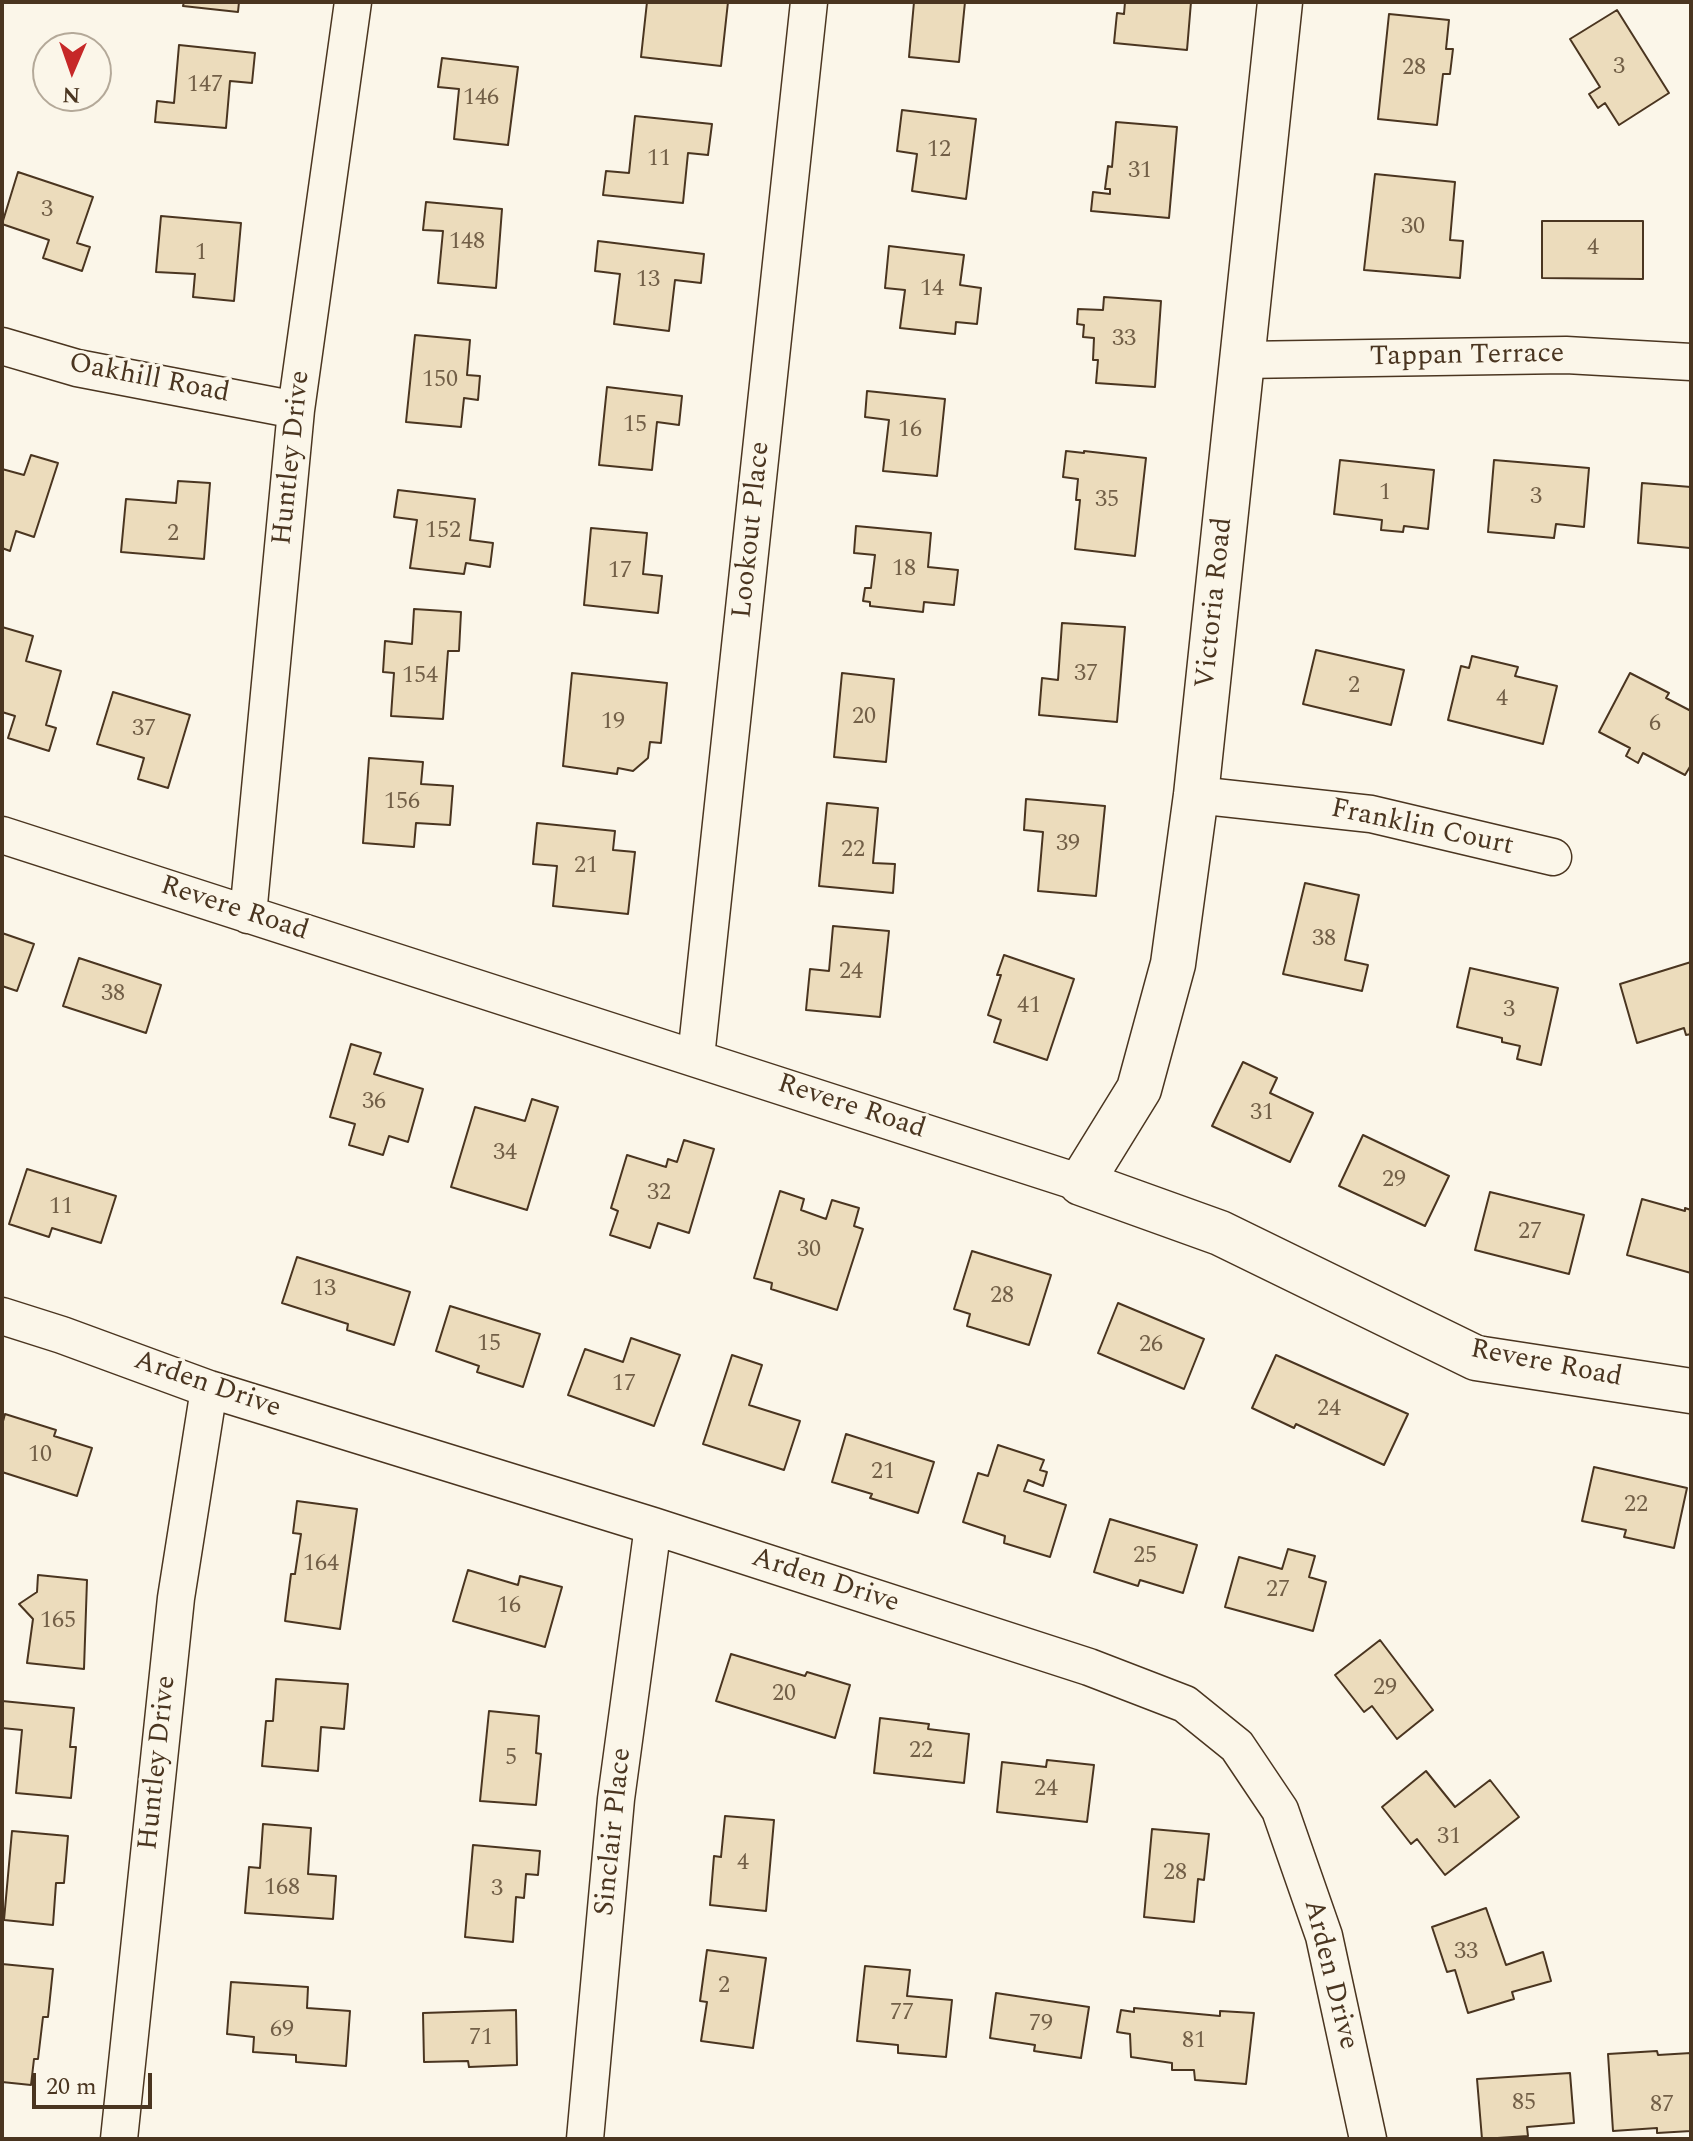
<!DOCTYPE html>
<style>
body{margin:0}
#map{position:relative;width:1693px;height:2141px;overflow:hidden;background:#fbf6e9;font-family:Spectral,serif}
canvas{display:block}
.frame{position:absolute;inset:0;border:4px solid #4a3520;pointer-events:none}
.north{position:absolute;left:32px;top:32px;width:80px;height:80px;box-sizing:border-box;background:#fbf6e9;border:2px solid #b4a999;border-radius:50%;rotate:182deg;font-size:22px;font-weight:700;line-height:32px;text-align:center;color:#4a3520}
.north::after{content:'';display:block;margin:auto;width:28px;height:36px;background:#c62828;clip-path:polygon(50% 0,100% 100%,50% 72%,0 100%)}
.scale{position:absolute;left:32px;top:2073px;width:120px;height:36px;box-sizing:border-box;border:4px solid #4a3520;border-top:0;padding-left:10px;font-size:24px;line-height:28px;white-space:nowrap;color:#4a3520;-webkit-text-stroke:6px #fbf6e9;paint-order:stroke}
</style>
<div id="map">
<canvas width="1693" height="2141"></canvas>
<div class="frame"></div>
<div class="north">N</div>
<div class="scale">20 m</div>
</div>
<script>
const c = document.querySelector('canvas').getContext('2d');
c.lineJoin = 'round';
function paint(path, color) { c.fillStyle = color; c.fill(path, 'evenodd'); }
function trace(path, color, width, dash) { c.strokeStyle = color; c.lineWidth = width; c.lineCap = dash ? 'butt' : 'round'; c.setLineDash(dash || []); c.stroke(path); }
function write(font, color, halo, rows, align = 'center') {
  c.font = font + ' Spectral,serif'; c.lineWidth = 6; c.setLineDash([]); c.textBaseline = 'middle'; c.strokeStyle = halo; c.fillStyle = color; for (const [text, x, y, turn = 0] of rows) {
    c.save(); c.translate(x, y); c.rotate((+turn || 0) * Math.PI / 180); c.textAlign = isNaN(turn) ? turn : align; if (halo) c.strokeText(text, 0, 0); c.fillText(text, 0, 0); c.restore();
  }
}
const building = new Path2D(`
 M184 2H239L238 12 183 6Z
 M647 2H728L721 66 641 57Z
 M914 2H965L959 62 909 57Z
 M1125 2H1191L1187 50 1114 43 1117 13 1124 14Z
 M1617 10 1669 93 1619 125 1605 103 1598 108 1589 94 1600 87 1570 39Z
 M1389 14 1449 20 1446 49H1453L1450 74H1443L1437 125 1378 119Z
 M179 45 255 53 252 83 230 81 226 128 155 122 157 101 174 103Z
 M442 58 518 67 508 145 454 139 459 89 438 87Z
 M902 110 976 119 966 199 912 191 917 154 897 151Z
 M635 116 712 124 708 155 688 153 683 203 603 195 606 171 629 173Z
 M1116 122 1177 127 1169 218 1091 211 1093 192 1110 194V189H1105L1108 166 1112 167Z
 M18 172 93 197 77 243 90 247 82 271 43 258 49 240 2 224Z
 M1375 174 1455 182 1450 240 1463 241 1460 278 1364 270Z
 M426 202 502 209 496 288 438 283 443 231 423 230Z
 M161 216 241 223 234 301 193 297 195 274 156 272Z
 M1542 221H1643V279L1542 278Z
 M598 241 704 254 701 283 675 280 669 331 614 324 620 274 595 271Z
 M889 246 964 255 960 285 981 288 977 324 956 322 955 334 900 328 905 290 885 288Z
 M1104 297 1161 301 1155 387 1096 383 1098 360H1093L1094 338 1083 337 1084 325 1077 324 1078 309 1103 310Z
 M415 335 470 340 467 375 480 376 478 400 464 398 461 427 406 422Z
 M607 387 682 396 679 425 657 422 652 470 599 465Z
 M867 391 945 399 937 476 883 471 889 420 865 417Z
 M1066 451 1084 453V451L1146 458 1135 556 1075 549 1080 500H1076L1078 479 1063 477Z
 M31 455 58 463 34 537 16 531 10 551 2 548V469L24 475Z
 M1340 460 1434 470 1428 529 1404 526 1403 532 1381 530 1382 520 1334 514Z
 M1494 460 1589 468 1584 527 1556 524 1554 538 1488 532Z
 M178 481 210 483 204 559 121 552 126 499 176 503Z
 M1642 483 1691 487V557L1690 548 1638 543Z
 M398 490 475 499 470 540 493 543 490 567 466 563 464 574 410 568 417 520 394 517Z
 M856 526 931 533 928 567 958 570 954 605 924 602 923 612 870 606V602L863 601 865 588H871L875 555 854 553Z
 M591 528 647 533 643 574 662 576 658 613 584 605Z
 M414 609 461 612 459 651H448L443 719 391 716 394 673 383 672 385 641 412 644Z
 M1062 623 1125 627 1117 722 1039 715 1042 678 1058 680Z
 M2 627 33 636 26 661 61 671 46 725 56 728 49 751 8 738 15 716 2 712Z
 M1316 650 1404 670 1391 725 1303 704Z
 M1472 656 1518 667 1515 676 1557 686 1543 744 1448 720 1461 666 1469 668Z
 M572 673 667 683 661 743 650 742 648 758 633 771 618 768 617 774 563 766Z
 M842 673 894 679 886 762 834 757Z
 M1630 673 1669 693 1666 698 1691 711V765L1685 775 1643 753 1638 763 1626 756 1630 748 1599 732Z
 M113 692 190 715 168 788 138 779 144 758 97 744Z
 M369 758 423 762 421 784 453 786 450 825 416 823 414 847 363 843Z
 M1026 799 1105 806 1096 896 1038 891 1043 832 1024 830Z
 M827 803 878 808 873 863 895 864 893 893 819 886Z
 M537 823 615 831 613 850 635 852 628 914 553 906 557 866 533 864Z
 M1305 883 1359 895 1345 960 1368 965 1362 991 1283 974Z
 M833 926 889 931 880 1017 806 1010 810 969 829 971Z
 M2 933 34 944 17 991 2 986Z
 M1004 955 1074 979 1047 1060 994 1042 1001 1020 988 1015 1001 975H997Z
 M79 958 161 985 146 1033 63 1006Z
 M1691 962V1034L1686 1035 1684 1028 1637 1043 1620 984Z
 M1470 968 1558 988 1541 1065 1517 1059 1520 1046 1502 1042V1038L1457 1027Z
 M351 1044 381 1053 374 1074 423 1089 408 1142 389 1136 383 1155 349 1145 355 1124 330 1117Z
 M1243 1062 1277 1078 1270 1093 1313 1113 1290 1162 1212 1126Z
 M532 1099 558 1107 527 1210 451 1187 475 1107 525 1121Z
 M1363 1135 1449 1176 1425 1226 1339 1186Z
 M684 1140 714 1149 689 1233 658 1223 650 1248 610 1235 618 1211 611 1208 627 1155 666 1167 668 1159 677 1162Z
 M27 1169 116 1196 101 1243 52 1228 49 1237 9 1224Z
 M780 1191 804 1199 801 1210 826 1219 832 1200 859 1208 854 1226 863 1229 837 1310 771 1289 772 1283 754 1278Z
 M1490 1192 1584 1215 1569 1274 1475 1250Z
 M1642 1199 1685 1211V1208L1691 1210V1273L1627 1255Z
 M972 1251 1051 1275 1029 1345 967 1326 970 1314 954 1309Z
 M297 1257 410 1292 394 1345 347 1330 348 1324 282 1303Z
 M1118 1303 1204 1339 1184 1389 1098 1353Z
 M450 1306 540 1334 523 1387 477 1372 479 1366 436 1351Z
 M631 1338 680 1355 654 1426 568 1395 585 1349 623 1362Z
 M732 1355 762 1365 749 1405 800 1421 784 1470 703 1444Z
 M1276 1355 1408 1414 1384 1465 1296 1424 1294 1428 1252 1408Z
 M5 1414 56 1430 54 1436 92 1448 77 1496 2 1472V1425Z
 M846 1434 934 1462 918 1513 870 1498 872 1494 832 1482Z
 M998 1445 1044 1460 1040 1470 1047 1472 1043 1486 1028 1480 1024 1491 1066 1505 1050 1557 1004 1543 1005 1536 963 1522 978 1473 988 1476Z
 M1594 1467 1687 1488 1674 1548 1624 1537 1626 1530 1582 1521Z
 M297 1501 357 1509 340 1629 285 1621 291 1574H295L301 1534 293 1533Z
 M1110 1519 1197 1545 1183 1593 1140 1580 1138 1586 1094 1572Z
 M1288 1549 1315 1556 1309 1577 1326 1582 1313 1631 1225 1607 1239 1557 1282 1569Z
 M468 1570 518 1585 520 1576 562 1587 545 1647 453 1621Z
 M38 1575 87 1580 84 1669 27 1663 33 1619 19 1604 37 1592Z
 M1380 1640 1433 1710 1397 1739 1372 1706 1364 1712 1335 1675Z
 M731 1654 805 1676 807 1672 850 1685 835 1738 716 1701Z
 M276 1679 348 1684 344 1729 321 1727 318 1771 262 1766 266 1721H273Z
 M2 1701 74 1708 70 1747H76L71 1798 16 1793 22 1730 2 1728Z
 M489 1711 539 1716 536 1753 541 1754 536 1805 480 1801Z
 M880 1718 929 1724 928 1729 969 1734 964 1783 874 1773Z
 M1047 1760 1094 1765 1087 1822 997 1812 1002 1762 1046 1767Z
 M1426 1771 1455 1807 1490 1780 1519 1817 1445 1875 1417 1839 1411 1844 1382 1807Z
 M725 1816 774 1820 766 1911 710 1905 714 1856 721 1857Z
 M263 1824 311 1828 308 1874 336 1876 333 1919 245 1913 249 1867 260 1868Z
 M1152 1829 1209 1834 1204 1880 1198 1879 1194 1922 1144 1917Z
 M12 1831 68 1836 64 1883H56L53 1925 4 1920Z
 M473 1845 540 1851 538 1875 526 1874 524 1898 516 1897 513 1942 465 1937Z
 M1486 1908 1506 1965 1543 1952 1551 1981 1512 1992 1514 1999 1468 2013 1455 1970 1447 1972 1432 1927Z
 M707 1950 766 1958 753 2048 701 2041 707 2002 700 2001Z
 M2 1964 53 1969 48 2017H43L38 2059H34L31 2085 2 2082Z
 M865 1966 910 1970 907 1996 952 2000 946 2057 898 2053V2045L857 2041Z
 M231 1982 308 1987 307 2008 350 2011 346 2066 296 2062V2055L253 2052 254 2037 227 2034Z
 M996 1993 1089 2007 1081 2058 1034 2051 1035 2045 990 2038Z
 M1134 2008 1220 2016V2011L1254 2013 1246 2084 1195 2080 1194 2070H1172V2063L1131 2057 1130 2034 1117 2032 1121 2010 1134 2012Z
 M516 2010 517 2065 469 2067 468 2061 424 2062 423 2013Z
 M1657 2051 1658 2055 1691 2053V2131L1657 2133V2128L1613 2131 1608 2054Z
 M1570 2073 1574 2123 1527 2127 1528 2136 1482 2139 1477 2079Z`);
const street = new Path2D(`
 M2 346 77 368 296 410
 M1242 360 1566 355 1691 362
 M1196 795 1371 814 1553 857
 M2 835 1081 1183
 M248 915 296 410 353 2
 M696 1057 809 2
 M2 1316 62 1335 209 1389 653 1526 1089 1667 1185 1704 1237 1746 1280 1810 1324 1936 1368 2139
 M119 2139 176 1598 209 1389
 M585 2139 616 1799 653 1526`);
const secondary = new Path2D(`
 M1280 2 1196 795 1173 964 1139 1089 1081 1183 1220 1233 1476 1358 1691 1391`);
const numberNames = [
 ["3",1619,68],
 ["28",1414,69],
 ["147",205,86],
 ["146",481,99],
 ["12",939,151],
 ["11",659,160],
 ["31",1140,172],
 ["3",47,211],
 ["30",1413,228],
 ["148",467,243],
 ["4",1593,249],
 ["1",201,254],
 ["13",648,281],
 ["14",932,290],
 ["33",1124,340],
 ["150",440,381],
 ["15",635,426],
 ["16",910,431],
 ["1",1385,494],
 ["3",1536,498],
 ["35",1107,501],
 ["152",443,532],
 ["2",173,535],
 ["18",904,570],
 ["17",620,572],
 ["37",1086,675],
 ["154",420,677],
 ["2",1354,687],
 ["4",1502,700],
 ["20",864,718],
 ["19",613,723],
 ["6",1655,725],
 ["37",144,730],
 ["156",402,803],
 ["39",1068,845],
 ["22",853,851],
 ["21",586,867],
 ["38",1324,940],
 ["24",851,973],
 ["38",113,995],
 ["41",1029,1007],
 ["3",1509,1011],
 ["36",374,1103],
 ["31",1262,1114],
 ["34",505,1154],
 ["29",1394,1181],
 ["32",659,1194],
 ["11",61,1208],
 ["27",1530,1233],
 ["30",809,1251],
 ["13",324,1290],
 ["28",1002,1297],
 ["15",489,1345],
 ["26",1151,1346],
 ["17",624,1385],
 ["24",1329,1410],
 ["10",40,1456],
 ["21",883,1473],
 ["22",1636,1506],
 ["25",1145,1557],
 ["164",321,1565],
 ["27",1278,1591],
 ["16",509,1607],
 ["165",58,1622],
 ["29",1385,1689],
 ["20",784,1695],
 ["22",921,1752],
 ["5",511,1759],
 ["24",1046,1790],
 ["31",1449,1838],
 ["4",743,1864],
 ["28",1175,1874],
 ["168",282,1889],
 ["3",497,1890],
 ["33",1466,1953],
 ["2",724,1987],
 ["77",902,2014],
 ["79",1041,2025],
 ["69",282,2031],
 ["71",481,2039],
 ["81",1194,2042],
 ["85",1524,2104],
 ["87",1662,2106]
];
const streetNames = [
 ["Tappan Terrace",1467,357,-1],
 ["Oakhill Road",149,380,11],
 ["Huntley Drive",293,458,-84],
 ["Lookout Place",753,530,-84],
 ["Victoria Road",1216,603,-84],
 ["Franklin Court",1422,829,12],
 ["Revere Road",234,910,18],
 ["Revere Road",851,1108,18],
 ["Revere Road",1546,1365,11],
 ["Arden Drive",207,1386,19],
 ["Arden Drive",825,1582,18],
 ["Huntley Drive",159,1763,-84],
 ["Sinclair Place",615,1832,-84],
 ["Arden Drive",1329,1975,76]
];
paint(building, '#ecdcbc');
trace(building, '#4a3520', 2);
trace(street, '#4a3520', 39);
trace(secondary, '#4a3520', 47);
trace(street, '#fbf6e9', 36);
trace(secondary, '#fbf6e9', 44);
write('24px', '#725f47', null, numberNames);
write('28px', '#4a3520', '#fbf6e9', streetNames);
</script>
